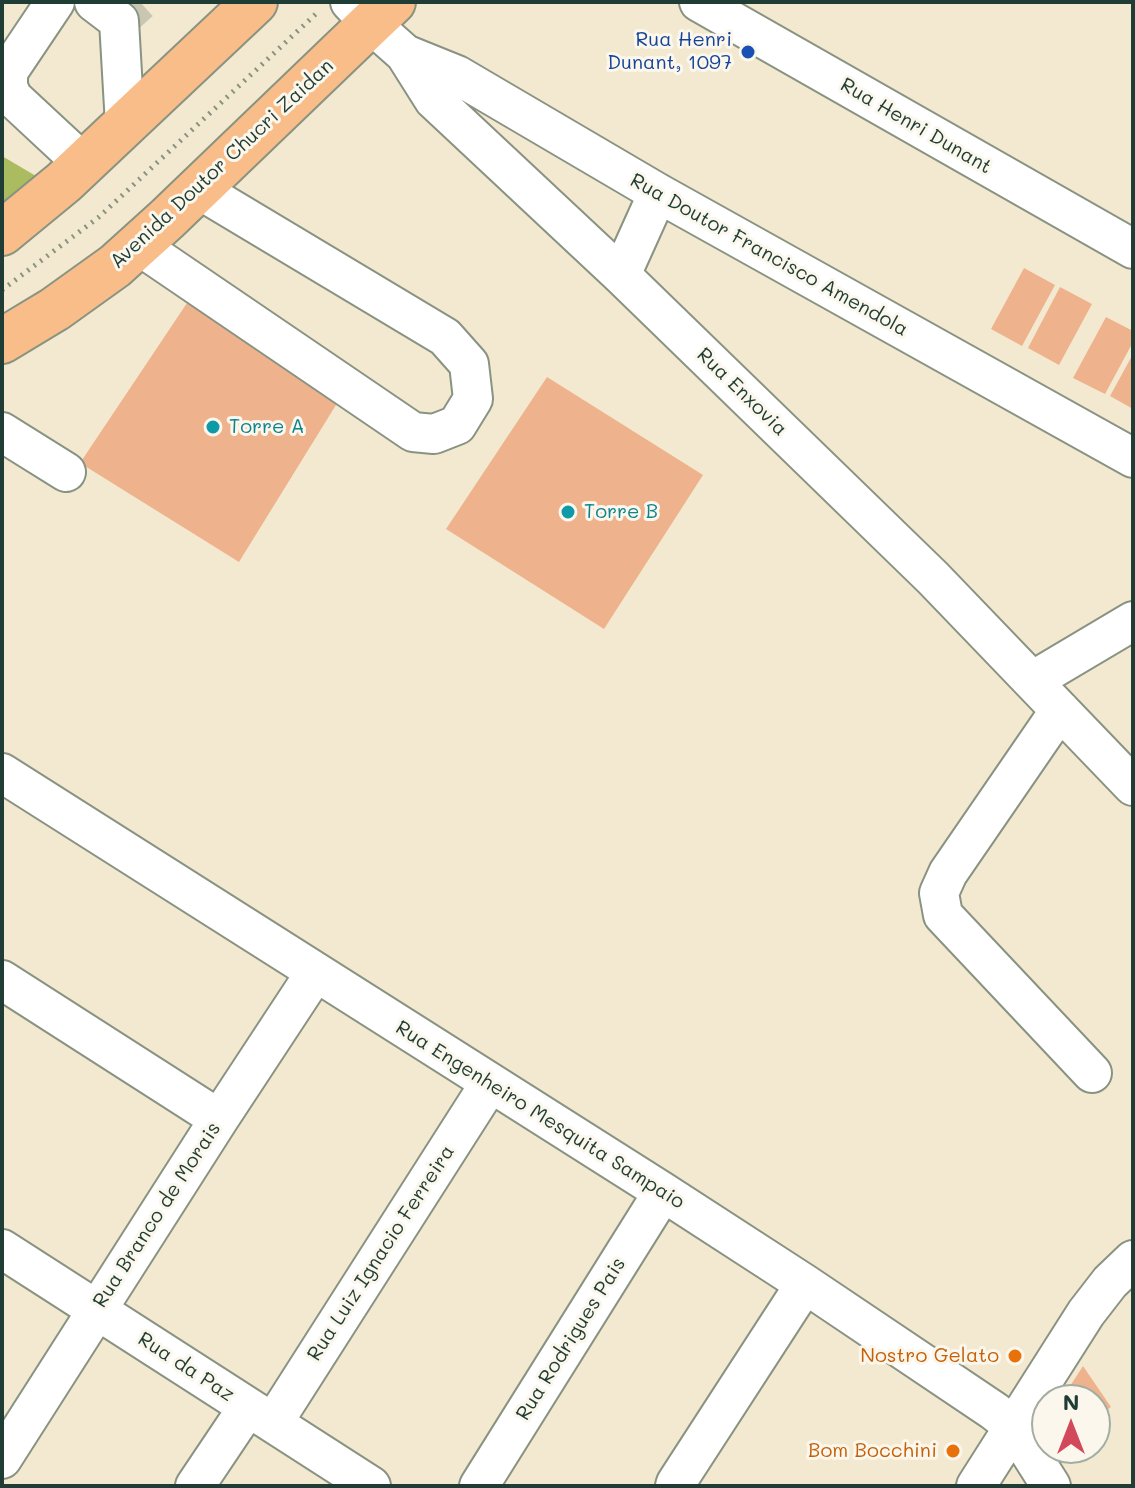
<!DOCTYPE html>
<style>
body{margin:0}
#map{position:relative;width:1135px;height:1488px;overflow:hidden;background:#f3e9d0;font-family:Mali,sans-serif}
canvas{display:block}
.frame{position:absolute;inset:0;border:4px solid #1f3d34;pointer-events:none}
.north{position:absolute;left:1031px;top:1384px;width:80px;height:80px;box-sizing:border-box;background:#fbf7ec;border:2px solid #a3ada2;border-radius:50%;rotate:0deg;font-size:22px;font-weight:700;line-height:32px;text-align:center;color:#1f3d34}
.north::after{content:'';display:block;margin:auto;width:28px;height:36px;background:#d1495b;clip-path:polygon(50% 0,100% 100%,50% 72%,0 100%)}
</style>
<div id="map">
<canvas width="1135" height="1488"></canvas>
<div class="frame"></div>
<div class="north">N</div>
</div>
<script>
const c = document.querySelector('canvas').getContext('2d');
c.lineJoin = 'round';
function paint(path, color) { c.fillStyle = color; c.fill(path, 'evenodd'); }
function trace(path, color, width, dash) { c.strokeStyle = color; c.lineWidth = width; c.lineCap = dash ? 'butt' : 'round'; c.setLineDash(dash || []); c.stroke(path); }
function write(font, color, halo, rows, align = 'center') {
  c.font = font + ' Mali,sans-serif'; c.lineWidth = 6; c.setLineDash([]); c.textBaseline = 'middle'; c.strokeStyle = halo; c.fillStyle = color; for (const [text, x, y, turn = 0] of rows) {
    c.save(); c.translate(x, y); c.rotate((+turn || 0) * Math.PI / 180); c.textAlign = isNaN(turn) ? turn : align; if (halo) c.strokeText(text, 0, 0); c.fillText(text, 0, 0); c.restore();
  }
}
const green = new Path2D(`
 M2 156 36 176 2 204Z`);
const building = new Path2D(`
 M1024 268 1055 285 1022 346 991 329Z
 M1060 287 1092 304 1059 365 1028 348Z
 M191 297 344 392 239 562 80 463Z
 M1106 317 1133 331V342L1105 394 1073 378Z
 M1133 354V409L1110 396Z
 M547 377 703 475 604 629 446 529Z
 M1083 1366 1111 1407 1095 1418V1400H1061Z`);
const minorTunnel = new Path2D(`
 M119 21 140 2`);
const path = new Path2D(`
 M2 290 99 217 319 11`);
const minor = new Path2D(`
 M55 2 8 72V87L13 98 84 164
 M94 2 119 21 125 125
 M350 2 370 23 405 54 434 100 621 275 933 578 1133 786
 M699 2 1133 249
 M405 54 457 75 658 193 1133 458
 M138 245 413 432 434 434 457 425 473 399 469 364 445 337 198 189
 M621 275 658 193
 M2 432 66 472
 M1032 681 1133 621
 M1060 710 948 873 939 893 943 915 1092 1073
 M2 773 663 1192 805 1284 994 1411 1013 1426 1051 1486
 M2 980 219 1119
 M2 1249 371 1486
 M273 1423 490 1083
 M2 1459 219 1119 315 973
 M195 1486 248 1407
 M479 1486 663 1192
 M675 1486 676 1483 805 1284
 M976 1486 1086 1313 1110 1282 1133 1260`);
const major = new Path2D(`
 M2 233 64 182 255 2
 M2 341 55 309 115 266 167 219 393 2`);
const markers = [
 [748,52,8,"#1a4fb4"],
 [213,427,8,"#0f9aa8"],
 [568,512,8,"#0f9aa8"],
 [1015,1356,8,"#e8710a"],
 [953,1451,8,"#e8710a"]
];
const transitNames = [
 ["Rua Henri",732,40],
 ["Dunant, 1097",732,63]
];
const streetNames = [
 ["Rua Henri Dunant",916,126,30],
 ["Avenida Doutor Chucri Zaidan",222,164,-43],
 ["Rua Doutor Francisco Amendola",769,255,29],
 ["Rua Enxovia",742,392,44],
 ["Rua Engenheiro Mesquita Sampaio",540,1115,32],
 ["Rua Branco de Morais",157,1215,-57],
 ["Rua Luiz Ignacio Ferreira",381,1253,-57],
 ["Rua Rodrigues Pais",571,1339,-58],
 ["Rua da Paz",186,1367,33]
];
const cultureNames = [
 ["Torre A",229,427],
 ["Torre B",584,512]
];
const foodNames = [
 ["Nostro Gelato",999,1356],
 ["Bom Bocchini",937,1451]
];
paint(green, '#aabc5f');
paint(building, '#eeb38d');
trace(minorTunnel, '#c9c7b1', 38, [38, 19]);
trace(minor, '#899382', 42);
trace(major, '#899382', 48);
trace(path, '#899382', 5, [2, 6]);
trace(minor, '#fff', 38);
trace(major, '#f8bd88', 44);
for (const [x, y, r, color] of markers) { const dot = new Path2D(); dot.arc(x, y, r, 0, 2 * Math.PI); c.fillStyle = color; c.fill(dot); trace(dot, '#fbf7ec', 3); }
write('20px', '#164399', '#fbf7ec', transitNames, 'right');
write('20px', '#1f3d34', '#fbf7ec', streetNames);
write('20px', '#0d838f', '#fbf7ec', cultureNames, 'left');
write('20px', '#c56008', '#fbf7ec', foodNames, 'right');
</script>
